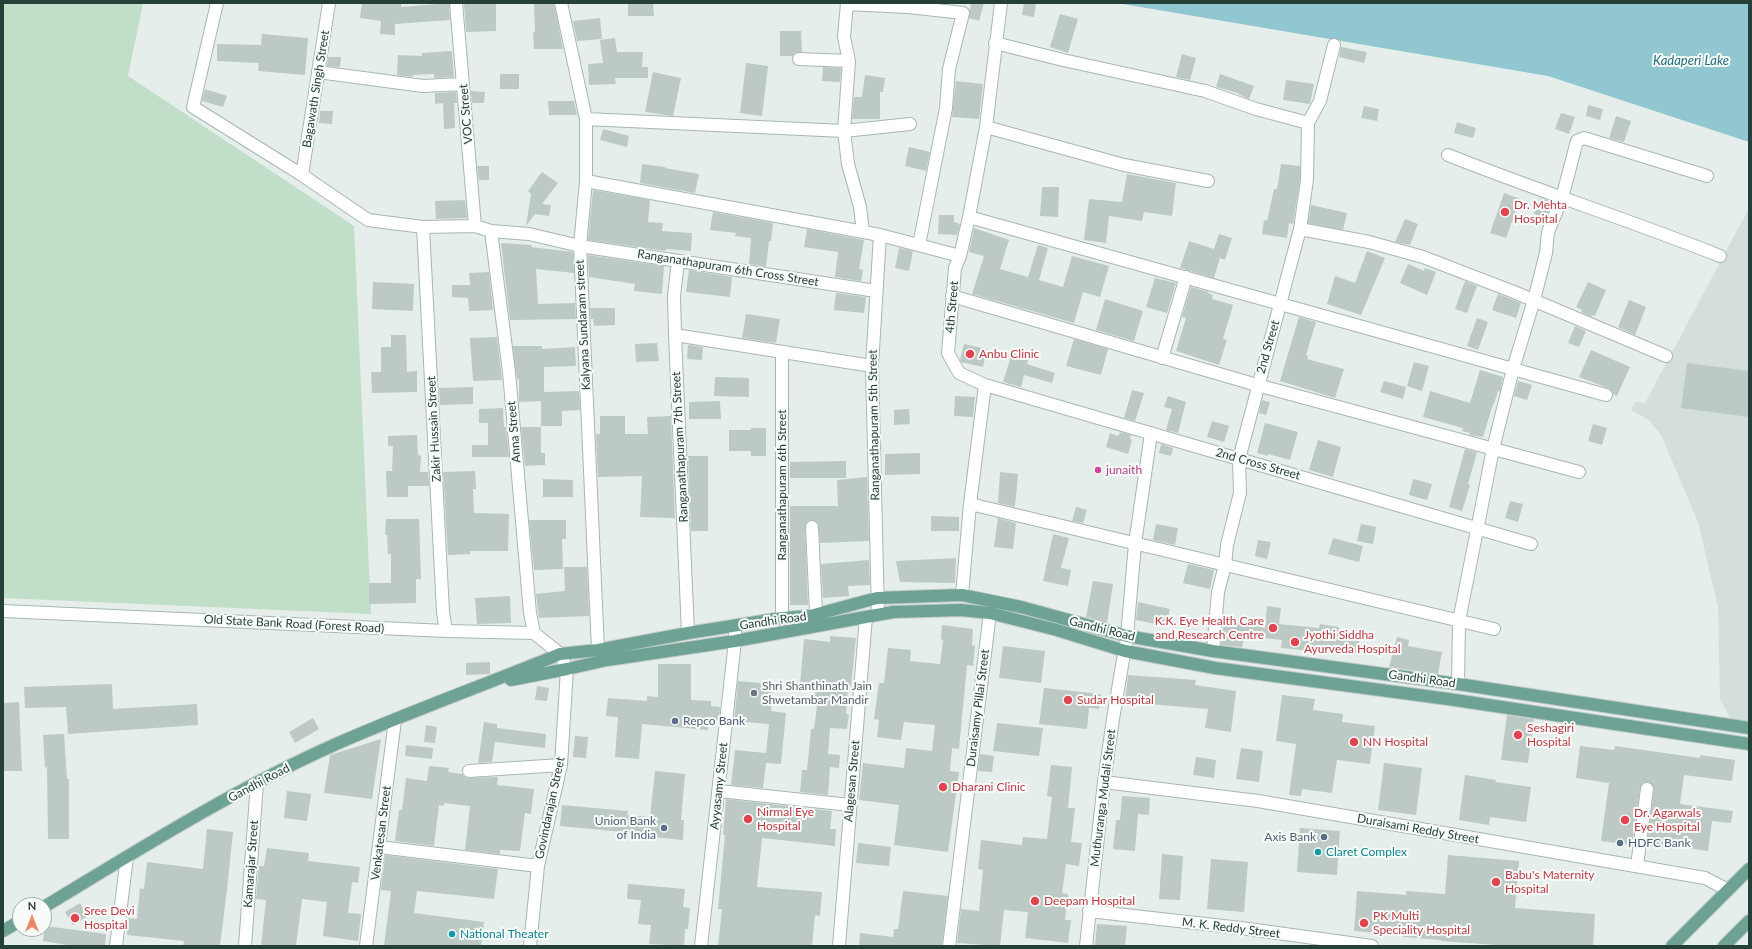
<!DOCTYPE html>
<style>
body{margin:0}
#map{position:relative;width:1752px;height:949px;overflow:hidden;background:#e6eeeb;font-family:Lato,sans-serif}
canvas{display:block}
.frame{position:absolute;inset:0;border:4px solid #254039;pointer-events:none}
.north{position:absolute;left:12px;top:897px;width:40px;height:40px;box-sizing:border-box;background:#f7fbf9;border:1px solid #a3b0ac;border-radius:50%;rotate:0deg;font-size:11px;font-weight:700;line-height:16px;text-align:center;color:#254039}
.north::after{content:'';display:block;margin:auto;width:14px;height:18px;background:#ec8666;clip-path:polygon(50% 0,100% 100%,50% 72%,0 100%)}
</style>
<div id="map">
<canvas width="1752" height="949"></canvas>
<div class="frame"></div>
<div class="north">N</div>
</div>
<script>
const c = document.querySelector('canvas').getContext('2d');
c.lineJoin = 'round';
function paint(path, color) { c.fillStyle = color; c.fill(path, 'evenodd'); }
function trace(path, color, width, dash) { c.strokeStyle = color; c.lineWidth = width; c.lineCap = dash ? 'butt' : 'round'; c.setLineDash(dash || []); c.stroke(path); }
function write(font, color, halo, rows, align = 'center') {
  c.font = font + ' Lato,sans-serif'; c.lineWidth = 4; c.setLineDash([]); c.textBaseline = 'middle'; c.strokeStyle = halo; c.fillStyle = color; for (const [text, x, y, turn = 0] of rows) {
    c.save(); c.translate(x, y); c.rotate((+turn || 0) * Math.PI / 180); c.textAlign = isNaN(turn) ? turn : align; if (halo) c.strokeText(text, 0, 0); c.fillText(text, 0, 0); c.restore();
  }
}
const built = new Path2D(`
 M1749 208V725L1732 722 1720 699 1718 607 1698 522 1661 435 1649 420 1631 410 1635 402 1645 403Z`);
const green = new Path2D(`
 M3 3H143L128 76 354 226 371 614 3 598Z`);
const water = new Path2D(`
 M1117 3H1749V142L1548 76Z`);
const building = new Path2D(`
 M362 3H401V7L449 3 450 20 395 24V35L380 34 381 21 360 18Z
 M464 3H496V31L466 32Z
 M551 3H554L563 49H534L533 32H535L534 4Z
 M628 3H653L654 16H628Z
 M971 3H984L979 21 969 18Z
 M1024 3H1036L1034 17 1022 15Z
 M1060 14 1078 19 1068 53 1050 47Z
 M600 18 602 39 577 41 573 21Z
 M780 31H801L802 52H796L792 56H780Z
 M262 34 308 38 305 75 258 71 259 63 217 61V44L261 45Z
 M615 38 617 52H643L642 67H648V78H615L616 84 589 85 588 64 603 63 600 40Z
 M1341 47 1367 52 1364 63 1339 57Z
 M452 51 454 77 434 78V74L413 75V77L397 75 398 55 422 56V53Z
 M1182 54 1196 58 1190 80 1176 77Z
 M328 57H341L340 67 327 66Z
 M746 63 768 66 762 116 740 113Z
 M823 67 841 68 840 82 822 81Z
 M653 72 681 78 673 116 645 112Z
 M500 74H519V89H500Z
 M1220 74 1254 86 1249 99 1238 94V93L1216 87Z
 M865 75 885 78 883 92H880V119H852L854 97H862Z
 M1286 80 1314 84 1310 104 1283 100Z
 M956 81 983 84 979 119 952 117Z
 M205 89 227 96 223 107 202 101Z
 M471 91 485 92 484 103H472Z
 M456 92 457 103H454L455 128 444 129 443 103 435 104V93Z
 M548 101H574L577 115H549Z
 M1588 105 1603 109 1600 120 1586 116Z
 M1364 106 1379 109 1377 121 1361 118Z
 M320 111H333L332 124 319 123Z
 M1561 113 1575 117 1569 134 1555 129Z
 M1616 116 1631 121 1624 142 1609 138Z
 M1457 122 1476 128 1473 138 1454 133Z
 M603 129 629 136 627 147 600 140Z
 M909 147 930 152 926 171 905 166Z
 M642 164 665 167V168L699 174 695 193 640 183Z
 M1281 164 1300 166V179L1293 224 1289 223 1287 238 1262 234 1264 220 1267 221 1274 189H1277Z
 M477 166H489V180H479Z
 M542 172 558 183 542 204 551 205 549 216 535 214 526 226 531 194 528 191Z
 M1127 174 1176 183 1172 216 1144 212 1142 221 1109 216 1106 243 1084 240 1089 199 1122 202Z
 M1042 187H1059L1058 217 1040 216Z
 M593 190 650 200 648 222 663 223 662 231 692 233 691 251 666 249V251L588 240Z
 M1504 193 1520 199 1506 238 1490 233Z
 M1540 198 1552 202 1546 218 1534 214Z
 M465 200 467 218 436 219 435 201Z
 M1311 205 1347 213 1343 230 1308 223Z
 M713 212 773 223 771 241H769L766 267 749 264 751 238 735 236 736 233 710 230Z
 M939 215H954V222L960 224 957 235 938 234Z
 M1405 219 1418 224 1410 245 1395 242Z
 M974 228 1009 240 1000 269 1028 277 1038 245 1048 248 1039 280 1063 287 1072 256 1109 266 1100 297 1083 292 1074 323 972 294 984 256 969 252Z
 M807 229 864 240 859 269 863 270 861 281 835 277 838 252 804 247Z
 M1219 234 1232 238 1225 260 1220 258 1214 278 1180 268 1189 241 1214 249Z
 M501 243 532 245 531 247 573 252 574 273 536 269 538 304 575 303 576 319 510 320Z
 M899 248 913 251 909 271 895 268Z
 M1367 251 1385 258 1361 315 1327 304 1335 276 1355 283Z
 M588 255 664 266 662 294 634 291 635 284 589 277Z
 M1408 264 1424 271 1425 268 1436 272 1427 295 1400 283Z
 M689 270 732 277 730 297 686 292Z
 M489 272 493 310 469 311 468 298 452 297V285H470L469 273Z
 M1155 278 1176 283 1167 313 1146 307Z
 M1465 281 1477 286 1467 313 1455 309Z
 M373 282 414 284 413 311 372 309Z
 M1588 282 1606 290 1595 316 1593 315 1592 317 1581 312 1582 310 1576 307Z
 M1191 287 1209 292 1208 293 1213 295 1212 299 1233 305 1223 339 1227 340 1219 365 1176 351 1186 318 1182 317Z
 M836 293 866 297 864 313 834 310Z
 M1498 294 1521 303 1516 318 1492 310Z
 M1105 299 1143 311 1134 341 1096 330Z
 M1629 300 1646 307 1635 335 1618 327Z
 M590 308H615V325L594 326 593 319H591Z
 M746 314 780 319 776 343 742 338Z
 M1299 317 1316 322 1306 355 1308 356 1307 359 1344 369 1335 398 1280 381Z
 M1477 318 1488 322 1478 350 1467 346Z
 M1575 326 1586 331 1579 347 1568 343Z
 M391 335H406L407 372 417 371V392L372 393 371 372H381V347H391Z
 M497 337 502 380 473 381 470 338Z
 M1074 339 1108 349 1101 375 1066 366Z
 M657 343 659 361 636 362 635 344Z
 M964 344 987 349 983 367 961 362 960 360Z
 M688 345 703 347 702 360 687 359Z
 M513 346H542V349L575 347 576 366 544 367V392L579 391 580 410 562 411V426H541V401L519 402V379H517Z
 M1591 350 1630 367 1617 396 1613 394 1608 388 1579 377Z
 M1012 353 1029 358 1027 364 1055 373 1052 383 1024 375 1021 387 1003 382Z
 M1414 362 1429 366 1422 391 1407 386Z
 M1687 363 1749 371V417L1681 408Z
 M1480 370 1503 377 1500 392 1498 391 1494 404H1493L1483 437 1469 435 1470 433 1462 431 1463 428 1423 417 1430 391 1470 403Z
 M715 377 749 378V397L714 396Z
 M1384 381 1406 387 1403 399 1380 392Z
 M1518 381 1532 385 1527 400 1514 396Z
 M473 387V404L440 405 439 388Z
 M1132 390 1144 393 1135 421 1124 418Z
 M955 396 975 397 973 417 954 416Z
 M1168 396 1186 402 1178 433 1166 430 1172 409 1164 407Z
 M1262 400 1270 402 1266 415 1259 413Z
 M720 401 721 419H689V402Z
 M503 408 504 427H506L509 457H472V445H488V423H479V409Z
 M909 409 910 424 894 425V410Z
 M600 416H625V434H648L647 417 671 416 675 518 640 517 642 476 598 477 596 434H600Z
 M1212 421 1229 426 1224 442 1207 437Z
 M1265 423 1298 432 1290 460 1268 454V456L1257 453Z
 M1593 424 1607 428 1602 445 1588 441Z
 M521 427H541V453H545V465L525 466Z
 M751 428H766V456H751V451H729V430H751Z
 M1120 432 1131 435 1130 439 1132 440 1128 454 1106 447 1110 433 1118 436Z
 M417 435 418 455 421 456 420 472H428L429 486H408V497H387L386 471H392L393 446H388V436Z
 M1318 440 1341 447 1333 477 1309 470Z
 M1161 444 1173 448 1171 456 1159 453Z
 M1465 449 1477 452 1468 484 1470 485 1462 511 1449 507Z
 M920 453V474L885 475V454Z
 M688 456H708V531H691Z
 M846 461V478H790V462Z
 M475 471 476 489H473L474 513 509 514 508 551H470V554L448 555 443 472Z
 M1000 472 1018 474 1015 507 998 503Z
 M867 477 869 541 820 543 818 523 812 520 808 521 805 527 808 605H790V506H838L837 480Z
 M543 479 573 480V497H543Z
 M1413 479 1432 484 1427 500 1409 495Z
 M1510 501 1523 504 1518 522 1505 518Z
 M1076 507 1087 510 1083 523 1072 521Z
 M931 516 959 517V531H931Z
 M998 518 1016 523 1013 549 994 547Z
 M386 519H419L421 579H416V603L369 604V583H391V554H388L387 535H385Z
 M529 520H566V539H562L563 569 534 570Z
 M1156 524 1178 528 1175 545 1153 540Z
 M1361 524 1376 527 1373 544 1357 541Z
 M1053 534 1069 538 1061 568 1071 570 1068 586 1043 581Z
 M1333 538 1363 546 1359 562 1328 554Z
 M1258 540 1271 542 1267 559 1255 556Z
 M956 558 955 583 900 582 896 561Z
 M869 560 870 585 848 586 849 596 823 598 821 564Z
 M1188 564 1214 570 1210 589 1183 583Z
 M564 567H587L589 616 539 618 536 594 565 591Z
 M1093 581 1113 584 1107 623 1086 617Z
 M510 596 511 623 477 624 475 598Z
 M1138 602 1170 609 1166 626 1136 620Z
 M1267 606 1281 608 1279 624 1319 628 1320 624 1339 627 1338 633 1360 638 1357 653 1335 649 1334 654 1312 649V651L1281 648 1282 640 1244 636 1242 647 1221 645 1224 620 1265 628Z
 M942 625 973 629 972 645 975 646 973 666 967 665 959 749 952 748 950 771 959 772 948 852 894 845 899 805 859 800 863 763 904 768 906 748 932 751 935 725 904 722 901 740 877 737 879 720 874 719 879 683H884L888 648 911 650 910 661 940 664 943 640 941 639Z
 M830 636 856 638 851 687 848 686 846 714H849L847 729 830 728 828 754 840 755 839 768 830 767 828 795 800 792 802 770H807L811 729H814L817 706 814 705 816 686 800 685 804 639 830 642Z
 M1397 637 1409 640 1408 646 1442 652 1438 674 1389 667Z
 M1003 646 1045 651 1041 683 999 678Z
 M490 662V674L466 675V663Z
 M658 664H691V700L711 701V706L720 707 719 720 709 719 708 730 642 724 639 759 615 757 618 717 606 716 608 698 647 701V696L658 697Z
 M1128 675 1196 680 1195 685 1236 691 1231 732 1205 728 1208 709 1125 702Z
 M738 681 773 684 771 711 786 713 781 764 766 763 763 788 731 785 735 750 766 753 769 724 734 721Z
 M112 684 113 709 197 704 198 725 68 734 66 707 25 708 24 687Z
 M537 686 549 688 547 701 535 700Z
 M1044 688 1101 694 1099 709 1089 708 1087 729 1039 724Z
 M1282 695 1315 699 1313 710 1343 714 1342 722 1375 726 1370 764 1337 760 1332 793 1302 789 1301 796 1289 795 1296 744 1276 741Z
 M19 702 22 771H3V703Z
 M1507 715 1534 719 1528 763 1501 760Z
 M313 718 319 729 295 743 289 732Z
 M484 722 497 724V728L546 734 545 748 495 742 492 762 478 763Z
 M997 723 1043 728 1039 756 993 751Z
 M426 725 437 727 435 743 424 742Z
 M64 734 67 779H69V839H48L47 767 45 768 43 735Z
 M575 736 588 737 586 758 573 757Z
 M381 739 372 799 324 793 330 755Z
 M406 745 433 748 432 759 405 756Z
 M1580 746 1614 750 1615 746 1700 758V755L1735 760 1732 781 1684 775 1680 804 1733 811 1731 823 1712 821 1708 851 1674 846V849L1647 845 1654 790 1651 783 1644 782 1640 788 1632 845 1601 841 1609 783 1576 778Z
 M1241 748 1263 751 1259 782 1236 779Z
 M980 754 994 756 992 772 978 771Z
 M1196 757 1216 760 1214 778 1193 775Z
 M1384 763 1422 768 1416 815 1378 810Z
 M1051 765 1072 767 1068 808H1075L1071 842 1082 843 1079 866 1066 864 1062 893 1068 894 1065 920H1071L1068 943 1025 938 1028 912 1004 910 1000 946 957 943 961 909 979 911 983 870 978 869 981 840 1022 845 1023 837 1047 839 1052 797 1047 796Z
 M429 766 449 768 448 772 462 774 466 778 498 777 497 785 534 789 531 814 525 813 520 851 500 850V854L465 850 470 806 444 803V806L439 805 434 846 395 841 399 810H402L406 778 427 781Z
 M655 771 685 774 681 820H684L683 840 644 836V834L560 826 562 805 628 811 627 815 650 817Z
 M1465 775 1496 780 1495 782 1531 787 1526 822 1490 817 1489 825 1459 820Z
 M287 791 311 794 307 821 284 818Z
 M1122 796 1150 798 1149 815 1138 814 1135 851 1113 849 1116 820H1120Z
 M726 799 832 811 830 829H836L835 846 762 838 757 887 822 892 820 916 815 915 812 946H718L722 909H718L725 835H723Z
 M1300 828 1340 831 1337 875 1297 872Z
 M207 829 233 832 227 889 220 946H183L184 941 127 935 128 918 137 919 140 888 144 889 147 862 203 869Z
 M858 843 891 847 889 866 856 863Z
 M267 848 309 853 308 861 360 867 358 883 352 882 348 913 361 914 358 941 323 936 327 902 302 899 296 946H261L266 900 256 899 259 866H264Z
 M1162 854 1183 856 1180 900 1159 899Z
 M385 855 498 869 494 899 417 891 414 913 484 922 481 946H384L391 891 381 890Z
 M1448 855 1519 861 1515 908 1595 914 1593 946H1510L1441 941V940L1403 937V935L1354 931 1357 891 1406 895V891L1445 894Z
 M1211 859 1248 862 1244 912 1207 909Z
 M628 884 685 889 683 907 690 908 688 929H685L684 946 649 944 651 925 638 924 641 900 627 899Z
 M903 891 948 896 942 946H859L860 933 893 937 894 929H898Z
 M80 903 88 916 73 925 65 912Z
 M1097 924 1127 926 1125 946 1095 945Z
 M45 926 106 934 105 946H73L43 941Z`);
const minor = new Path2D(`
 M217 3 193 107 302 175 368 220 423 227 475 226 491 231 529 234 580 246 876 291
 M456 3 475 226
 M561 3 586 119V181L580 246 598 650
 M847 3 844 37 849 61 844 131 848 164 860 207 863 232
 M847 4 908 7 963 13 949 69 946 108 919 245
 M995 43 1063 60 1205 91 1256 109 1308 123
 M799 59 849 61
 M318 72 423 86 463 84
 M586 119 844 131 910 124
 M986 127 1124 165 1208 181
 M1448 155C1538 191 1630 220 1720 256
 M302 175 329 3
 M586 181 880 235 960 256
 M969 217 1606 395
 M423 227 443 612 446 631
 M1300 229 1369 242 1423 257 1514 292 1666 356
 M491 231 509 372 530 613 534 633
 M678 261 674 296 675 335 688 633
 M952 296 1257 385 1579 472
 M675 335 872 366
 M782 352V618
 M1162 358 1186 277
 M985 385 1531 544
 M970 504 1494 629
 M812 527 816 614
 M962 595 970 504 985 385 959 373 948 353 955 268 960 256 969 217 986 127 1001 3
 M3 611 446 631 534 633 560 654 567 669 561 765 538 866 530 946
 M878 614 872 366 880 235
 M1213 651 1218 592 1225 565 1227 545 1240 493 1239 459 1300 229 1307 180 1308 123 1320 101 1334 45
 M1458 684 1459 621 1493 449 1513 369 1534 300 1546 253 1548 232 1562 198 1577 141 1584 138 1707 176
 M469 771 561 765
 M1104 782 1258 801 1705 878 1728 890
 M719 791 850 805
 M379 847 538 866
 M1637 866 1647 789
 M1089 911 1241 928 1372 946
 M116 946 127 857
 M245 946 257 783
 M366 946 395 720
 M701 946 735 641V626
 M839 946 866 617
 M949 946 990 613
 M1086 946 1104 782 1113 719 1127 636 1135 544 1151 433`);
const major = new Path2D(`
 M511 680 567 669 607 660 735 641 893 612 961 610 990 613 1057 630 1125 651 1215 668 1448 699 1749 744
 M44 907C138 850 233 790 334 745 408 712 485 685 560 654L598 650 688 633 782 618 810 616 877 598 962 595 1021 607 1127 636 1213 651 1458 684 1749 728
 M3 931 20 921
 M1672 946 1749 869
 M1724 946 1749 921`);
const markers = [
 [1505,212,5,"#e0444e"],
 [970,354,5,"#e0444e"],
 [1098,470,4,"#d1479c"],
 [1273,628,5,"#e0444e"],
 [1295,642,5,"#e0444e"],
 [754,693,4,"#6b7280"],
 [1068,700,5,"#e0444e"],
 [675,721,4,"#5c6f8a"],
 [1518,735,5,"#e0444e"],
 [1354,742,5,"#e0444e"],
 [943,787,5,"#e0444e"],
 [748,819,5,"#e0444e"],
 [1625,820,5,"#e0444e"],
 [664,828,4,"#5c6f8a"],
 [1324,837,4,"#5c6f8a"],
 [1620,843,4,"#5c6f8a"],
 [1318,852,4,"#0f9aa8"],
 [1496,882,5,"#e0444e"],
 [1035,901,5,"#e0444e"],
 [75,918,5,"#e0444e"],
 [1364,923,5,"#e0444e"],
 [452,934,4,"#0f9aa8"]
];
const streetNames = [
 ["Bagawath Singh Street",316,89,-81],
 ["VOC Street",466,114,-95],
 ["Ranganathapuram 6th Cross Street",728,268,9],
 ["4th Street",952,307,-85],
 ["Kalyana Sundaram street",583,325,-93],
 ["2nd Street",1268,347,-74],
 ["Ranganathapuram 5th Street",874,425,-91],
 ["Zakir Hussain Street",434,429,-93],
 ["Anna Street",514,432,-95],
 ["Ranganathapuram 7th Street",680,447,-93],
 ["2nd Cross Street",1258,464,16],
 ["Ranganathapuram 6th Street",782,485,-90],
 ["Gandhi Road",773,621,-8],
 ["Old State Bank Road (Forest Road)",294,624,3],
 ["Gandhi Road",1102,629,14],
 ["Gandhi Road",1422,679,8],
 ["Duraisamy Pillai Street",978,708,-83],
 ["Alagesan Street",852,781,-85],
 ["Gandhi Road",259,783,-28],
 ["Ayyasamy Street",719,786,-84],
 ["Muthuranga Mudali Street",1103,798,-83],
 ["Govindarajan Street",550,808,-78],
 ["Duraisami Reddy Street",1418,829,10],
 ["Venkatesan Street",381,833,-83],
 ["Kamarajar Street",251,864,-86],
 ["M. K. Reddy Street",1231,928,7]
];
const healthNames = [
 ["Dr. Mehta",1514,205],
 ["Hospital",1514,219],
 ["Anbu Clinic",979,354],
 ["K.K. Eye Health Care",1264,621,"right"],
 ["and Research Centre",1264,635,"right"],
 ["Jyothi Siddha",1304,635],
 ["Ayurveda Hospital",1304,649],
 ["Sudar Hospital",1077,700],
 ["Seshagiri",1527,728],
 ["Hospital",1527,742],
 ["NN Hospital",1363,742],
 ["Dharani Clinic",952,787],
 ["Nirmal Eye",757,812],
 ["Hospital",757,826],
 ["Dr. Agarwals",1634,813],
 ["Eye Hospital",1634,827],
 ["Babu's Maternity",1505,875],
 ["Hospital",1505,889],
 ["Deepam Hospital",1044,901],
 ["Sree Devi",84,911],
 ["Hospital",84,925],
 ["PK Multi",1373,916],
 ["Speciality Hospital",1373,930]
];
const hotelNames = [
 ["junaith",1106,470]
];
const worshipNames = [
 ["Shri Shanthinath Jain",762,686],
 ["Shwetambar Mandir",762,700]
];
const serviceNames = [
 ["Repco Bank",683,721],
 ["Union Bank",656,821,"right"],
 ["of India",656,835,"right"],
 ["Axis Bank",1316,837,"right"],
 ["HDFC Bank",1628,843]
];
const cultureNames = [
 ["Claret Complex",1326,852],
 ["National Theater",460,934]
];
const waterNames = [
 ["Kadaperi Lake",1691,61]
];
paint(built, '#d4deda');
paint(green, '#c1dec8');
paint(water, '#91c7d0');
paint(building, '#bcc9c4');
trace(minor, '#a8b6b2', 14);
trace(major, '#c2cac8', 14);
trace(minor, '#fff', 12);
trace(major, '#6da294', 12);
for (const [x, y, r, color] of markers) { const dot = new Path2D(); dot.arc(x, y, r, 0, 2 * Math.PI); c.fillStyle = color; c.fill(dot); trace(dot, '#f7fbf9', 1.5); }
write('12px', '#254039', '#f7fbf9', streetNames);
write('12px', '#be3a42', '#f7fbf9', healthNames, 'left');
write('12px', '#b23c85', '#f7fbf9', hotelNames, 'left');
write('12px', '#5b616d', '#f7fbf9', worshipNames, 'left');
write('12px', '#4e5e75', '#f7fbf9', serviceNames, 'left');
write('12px', '#0d838f', '#f7fbf9', cultureNames, 'left');
write('italic 13px', '#216d7b', '#f7fbf9', waterNames);
</script>
